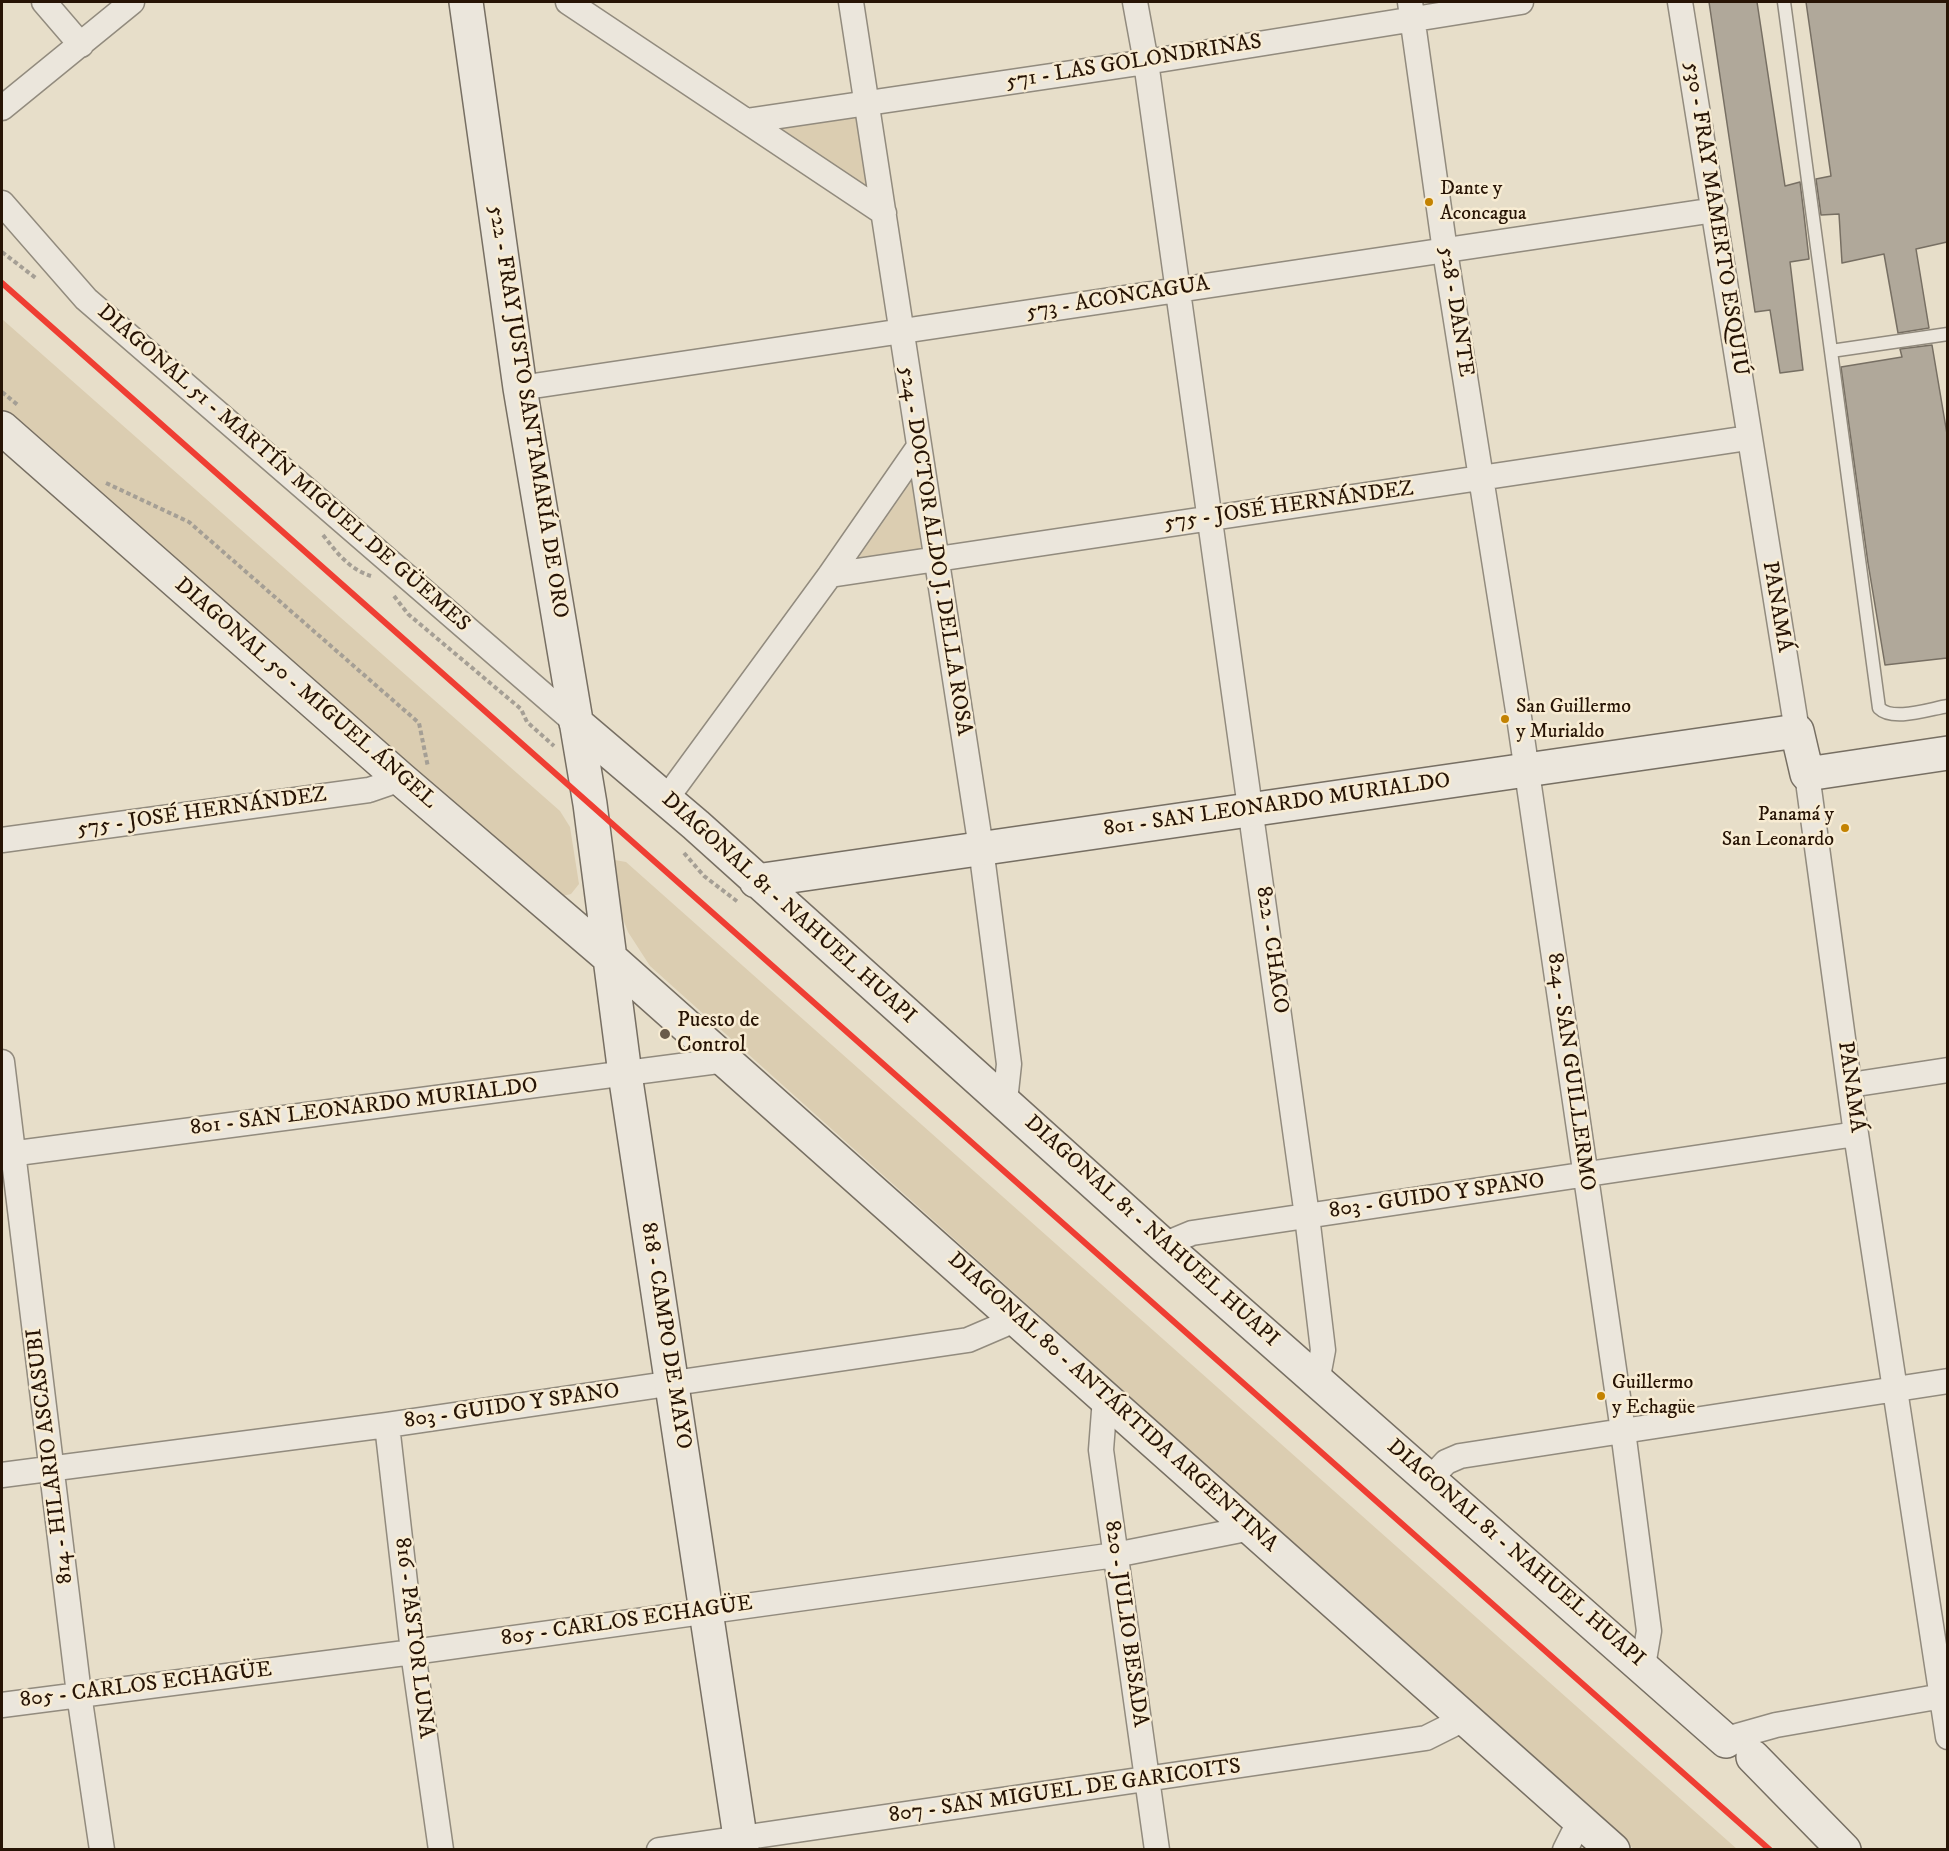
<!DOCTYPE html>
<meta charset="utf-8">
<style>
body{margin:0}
#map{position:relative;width:1949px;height:1851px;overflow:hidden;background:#e7dec9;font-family:"IM FELL DW Pica",serif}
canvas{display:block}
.frame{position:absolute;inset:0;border:3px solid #271405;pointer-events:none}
</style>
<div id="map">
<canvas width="1949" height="1851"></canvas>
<div class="frame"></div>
</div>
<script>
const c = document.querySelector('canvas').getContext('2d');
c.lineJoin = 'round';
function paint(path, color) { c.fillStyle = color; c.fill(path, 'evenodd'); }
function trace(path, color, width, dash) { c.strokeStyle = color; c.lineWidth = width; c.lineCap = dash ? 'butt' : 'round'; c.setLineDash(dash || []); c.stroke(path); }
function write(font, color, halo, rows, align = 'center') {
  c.font = font + ' "IM FELL DW Pica",serif'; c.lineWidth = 5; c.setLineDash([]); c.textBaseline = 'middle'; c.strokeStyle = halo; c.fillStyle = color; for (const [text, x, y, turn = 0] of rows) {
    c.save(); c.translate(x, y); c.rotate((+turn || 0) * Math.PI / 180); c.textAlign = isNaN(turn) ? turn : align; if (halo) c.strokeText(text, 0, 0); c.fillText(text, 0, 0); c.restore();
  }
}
const green = new Path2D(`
 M863 115 878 196 773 124Z
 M2 319 560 811 570 827 579 884 571 894 558 897 2 411Z
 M913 479 926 552 854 564Z
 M609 859 626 862 1737 1849H1634L650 966 628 932 620 911Z`);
const building = new Path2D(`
 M1709 2H1757L1785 186 1800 182 1804 215 1809 259 1790 262 1803 370 1780 373 1770 310 1755 312Z
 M1806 2H1947V242L1916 249 1929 328 1898 333 1884 254 1842 263 1839 214 1821 215 1816 179 1831 176Z
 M1932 345 1947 434V658L1885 665 1868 563 1841 367 1902 357 1900 349Z`);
const path = new Path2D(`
 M2 252 37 279
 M2 392 19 406
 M106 483 189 522 419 723 428 767
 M323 535C337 553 349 569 371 576
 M394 596 408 614 521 709 527 722 554 746
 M684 853 704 876 738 902`);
const lane = new Path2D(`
 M1784 2 1879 708C1893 722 1929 709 1948 706
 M1831 351 1948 334`);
const street = new Path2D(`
 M44 2 81 45
 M568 2 884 213
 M851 2 981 848 1009 1064 1005 1101
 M1135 2 1146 62 1307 1216 1323 1350 1317 1382
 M1410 2 1445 251 1519 717 1623 1431 1649 1631 1643 1666
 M1680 2C1721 244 1756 488 1797 731
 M2 108 132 2
 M746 121 1146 62 1521 2
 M2 203 86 299 576 723
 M520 388 1715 210
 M830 575 1748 438
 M1807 774 1856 1134 1948 1737
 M666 799 830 575 918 448
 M2 840 369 790 401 779
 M2 1062 79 1694 102 1850
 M1850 1085 1948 1070
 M2 1155 726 1060
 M1163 1245 1192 1233 1856 1134
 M1105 1398 1101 1450 1157 1850
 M387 1425 413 1652 441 1850
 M2 1475 387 1425 968 1340 1017 1319
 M1429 1480 1446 1462 1460 1456 1948 1381
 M2 1705 413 1652 1115 1555 1251 1528
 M1737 1736 1776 1725 1948 1695
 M659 1850 1426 1738 1466 1718
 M1565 1850 1580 1820`);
const secondary = new Path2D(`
 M466 2 520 388 590 804 625 1074 742 1850
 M2 428 401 779 610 958 1613 1850
 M576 723 696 825 1163 1245 1726 1741
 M756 881 1797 731 1807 774 1948 753
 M1753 1757 1844 1850`);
const rail1 = new Path2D(`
 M2 283 1770 1850`);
const markers = [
 [1429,202,5,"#c38201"],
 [1505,719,5,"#c38201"],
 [1845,828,5,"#c38201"],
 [665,1034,6,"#6a5b4a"],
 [1601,1396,5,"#c38201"]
];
const busNames = [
 ["Dante y",1440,190],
 ["Aconcagua",1440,215],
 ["San Guillermo",1516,708],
 ["y Murialdo",1516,733],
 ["Panamá y",1834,816,"right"],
 ["San Leonardo",1834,841,"right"],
 ["Guillermo",1612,1384],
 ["y Echagüe",1612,1409]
];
const streetNames = [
 ["571 - LAS GOLONDRINAS",1134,63,-9],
 ["530 - FRAY MAMERTO ESQUIÚ",1715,219,81],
 ["573 - ACONCAGUA",1118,299,-9],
 ["528 - DANTE",1455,312,81],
 ["522 - FRAY JUSTO SANTAMARÍA DE ORO",527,412,81],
 ["DIAGONAL 51 - MARTÍN MIGUEL DE GÜEMES",283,469,41],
 ["575 - JOSÉ HERNÁNDEZ",1289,507,-8],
 ["524 - DOCTOR ALDO J. DELLA ROSA",934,551,81],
 ["PANAMÁ",1776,607,80],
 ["DIAGONAL 50 - MIGUEL ÁNGEL",305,694,41],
 ["801 - SAN LEONARDO MURIALDO",1277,806,-8],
 ["575 - JOSÉ HERNÁNDEZ",202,813,-8],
 ["DIAGONAL 81 - NAHUEL HUAPI",788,909,42],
 ["822 - CHACO",1271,950,82],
 ["824 - SAN GUILLERMO",1570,1072,82],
 ["PANAMÁ",1850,1087,82],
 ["801 - SAN LEONARDO MURIALDO",364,1108,-7],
 ["803 - GUIDO Y SPANO",1437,1197,-8],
 ["DIAGONAL 81 - NAHUEL HUAPI",1151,1232,42],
 ["818 - CAMPO DE MAYO",665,1336,81],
 ["DIAGONAL 80 - ANTÁRTIDA ARGENTINA",1112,1403,42],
 ["803 - GUIDO Y SPANO",512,1407,-8],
 ["814 - HILARIO ASCASUBI",51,1456,-97],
 ["DIAGONAL 81 - NAHUEL HUAPI",1515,1554,41],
 ["805 - CARLOS ECHAGÜE",627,1622,-8],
 ["820 - JULIO BESADA",1125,1624,82],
 ["816 - PASTOR LUNA",413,1638,83],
 ["805 - CARLOS ECHAGÜE",146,1686,-7],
 ["807 - SAN MIGUEL DE GARICOITS",1065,1792,-8]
];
const poiNames = [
 ["Puesto de",677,1021],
 ["Control",677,1046]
];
paint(green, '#dbcdb1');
paint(building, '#b0a89a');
trace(building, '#776f63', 1.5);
trace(lane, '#928b7e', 15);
trace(street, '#928b7e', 27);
trace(secondary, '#776f63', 36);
trace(path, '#a59f95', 4, [4.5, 3]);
trace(lane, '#ebe6dc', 12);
trace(street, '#ebe6dc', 24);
trace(secondary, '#ebe6dc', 33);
trace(rail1, '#ef3e33', 6);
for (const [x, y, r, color] of markers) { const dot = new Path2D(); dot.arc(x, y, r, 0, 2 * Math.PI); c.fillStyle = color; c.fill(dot); trace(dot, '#f8ecd3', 2); }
write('20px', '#271405', '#f8ecd3', busNames, 'left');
write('22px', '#271405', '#f8ecd3', streetNames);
write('22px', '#271405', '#f8ecd3', poiNames, 'left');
</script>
